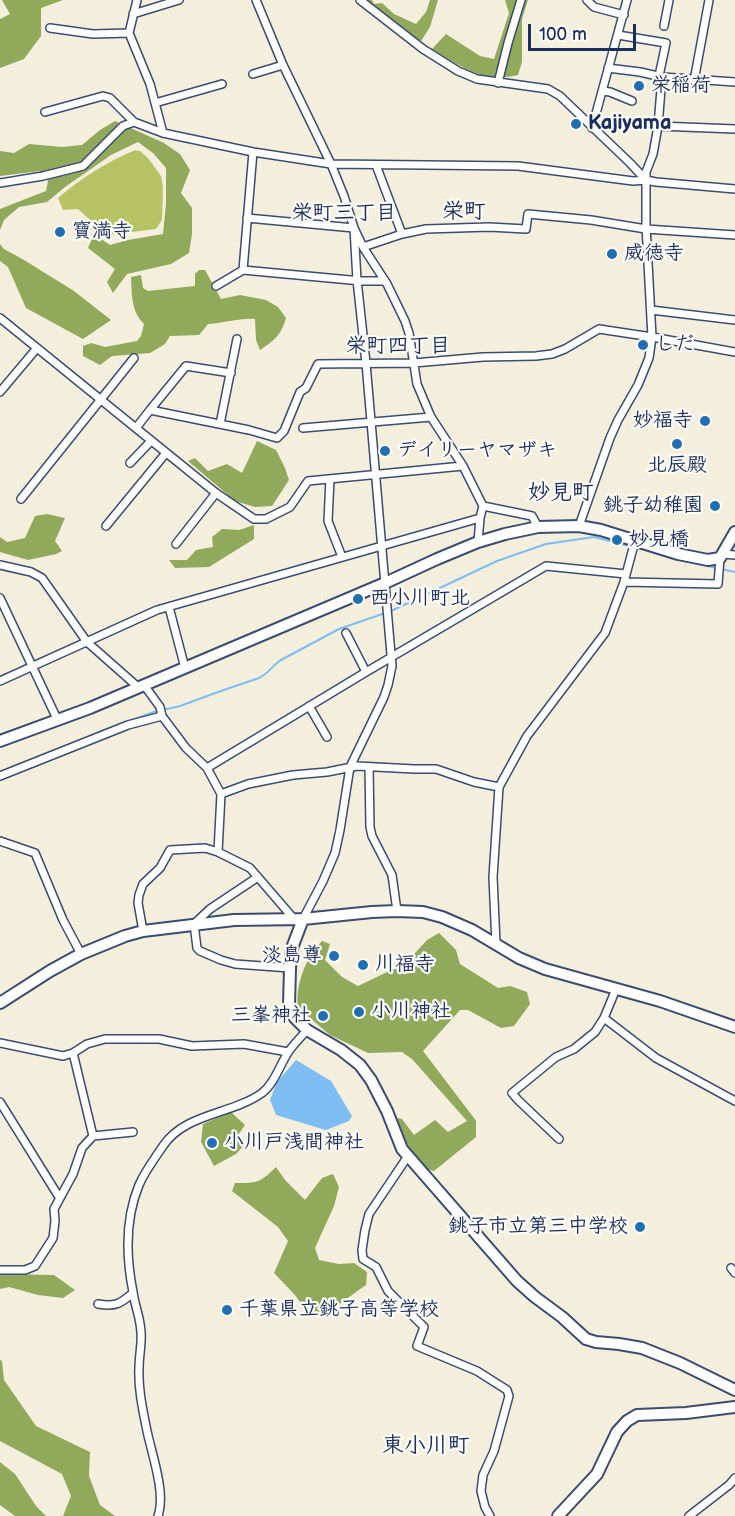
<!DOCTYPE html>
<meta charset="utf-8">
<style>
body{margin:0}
#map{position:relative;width:735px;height:1516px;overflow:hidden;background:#f3efdc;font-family:"Balsamiq Sans",sans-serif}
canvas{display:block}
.scale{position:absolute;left:528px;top:24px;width:108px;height:27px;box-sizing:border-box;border:3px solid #1b2f5e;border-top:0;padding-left:8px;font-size:18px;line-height:21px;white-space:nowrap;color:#1b2f5e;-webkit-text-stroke:4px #fdfcf7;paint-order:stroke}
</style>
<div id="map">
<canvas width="735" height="1516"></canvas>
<div class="scale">100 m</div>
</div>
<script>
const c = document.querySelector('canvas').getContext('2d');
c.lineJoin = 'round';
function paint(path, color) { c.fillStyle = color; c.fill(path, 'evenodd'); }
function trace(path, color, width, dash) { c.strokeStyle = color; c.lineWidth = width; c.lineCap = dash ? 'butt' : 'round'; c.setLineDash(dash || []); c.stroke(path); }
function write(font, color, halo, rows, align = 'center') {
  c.font = font + ' "Balsamiq Sans","Klee One",sans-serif'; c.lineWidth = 4.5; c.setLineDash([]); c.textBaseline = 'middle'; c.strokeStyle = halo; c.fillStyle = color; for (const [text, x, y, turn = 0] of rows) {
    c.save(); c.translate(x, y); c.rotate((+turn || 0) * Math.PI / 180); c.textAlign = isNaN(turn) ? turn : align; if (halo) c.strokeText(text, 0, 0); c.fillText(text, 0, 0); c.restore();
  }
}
const green = new Path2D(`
 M135 150 140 151 148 158 161 176 163 187 162 220 156 229 107 235 78 209 63 210 58 198C81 178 107 162 135 150Z`);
const forest = new Path2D(`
 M2 0H63L41 8V36L24 59 0 68V19L10 14Z
 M365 0H372L374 4 382 3 394 14 416 24 426 12 430 0H438L430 27 421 41 412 37Z
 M505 0H528L522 19V62L518 75C482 84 461 66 432 49L446 34 480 56 494 59 509 13Z
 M115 121 164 143 180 154 190 170 181 193 192 208V234L189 253 171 264 127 274 113 293 107 282 115 269 88 248 94 234 110 245 128 240 163 234 166 204V168L153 153 138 142 111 155 65 187 47 202 19 207 4 220 0 230V209L46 191 48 181 40 171 0 176V151L14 153 29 144 62 147 82 145 100 130Z
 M0 244 4 249 24 260 74 291 111 320 83 339 26 308 8 267 0 261Z
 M199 270H205L221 299 240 295 266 300 278 307 286 318C281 335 275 340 260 350L256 340 255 319C239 318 225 323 208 324L199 335 170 336 165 344 150 353 112 356 100 365 83 356V346L91 343 105 347 137 341 141 336 144 324C131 311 132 295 131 277L141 275 143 288 148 291 195 286V274Z
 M257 441 276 450 285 468 289 480 272 506 255 507 235 501 188 461 195 458 208 471 227 464 242 473Z
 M47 514 65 518 55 541 62 551 56 554 28 560 0 552V537L7 542 25 538 35 516Z
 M254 525V539L209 567 175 568 169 560H187L196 550 213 547 212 537 222 529 239 530Z
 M439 933 456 950 460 964 498 988 510 986 527 992 530 1004 514 1026 501 1028 468 1010H460L423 1051 474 1118 476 1121V1137L434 1171 421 1168 405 1140 397 1123 398 1118 402 1119 414 1135 435 1120 448 1132 467 1121 412 1059 402 1052 368 1053 330 1035 298 1008C295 985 306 957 322 941L330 944 325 960 342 977 358 986 406 963 427 940Z
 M231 1112 245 1125 238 1135 246 1143 236 1154 214 1166 201 1142 203 1124Z
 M276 1167 285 1180 305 1200 322 1178 333 1174 339 1187 334 1206 315 1248 319 1260 339 1264 354 1263 367 1272 366 1285 328 1312H307L295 1295 274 1273 288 1241 278 1227 232 1191 235 1183C257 1183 260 1183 276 1167Z
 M0 1274 54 1275 75 1290 63 1298 38 1295 9 1287 0 1289Z
 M0 1360 2 1361 4 1380 36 1426 90 1452 89 1476 100 1505 115 1516H63L71 1496 62 1474 0 1441Z
 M0 1462 15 1474 36 1506 46 1516H15L0 1505Z`);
const water = new Path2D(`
 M296 1060 331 1081 352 1116 349 1121 326 1130 276 1115 270 1100 277 1082Z`);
const stream = new Path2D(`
 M685 561 735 572
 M69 745 107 729 154 712 180 706 218 692 259 678C268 674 273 665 281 660L339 629 391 611 497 561 546 544 594 537 665 555`);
const street = new Path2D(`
 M137 0 129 33 150 84 163 133
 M256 0 283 65 331 164 344 196 354 228 363 247 387 284 405 321 409 333 417 384 431 417 463 466 483 506 532 516 538 527
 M360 0 423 49 458 71 477 79 548 89 560 96 630 163 646 180
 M587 0 594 7 624 15
 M133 14 179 0
 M664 26 669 0
 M50 28 93 34 129 33
 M618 35 666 43 659 76
 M608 68 640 72 662 77 735 82
 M253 74 283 65
 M694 81 709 0
 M498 83 508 43 521 0
 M603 91 610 92 632 101
 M155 103 222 84
 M45 112 103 96 110 98 134 122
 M658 126 735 129
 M592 128 627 0
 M376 165 402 234
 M0 183 43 176 83 166 123 126 134 122 163 133 253 152 331 164 518 166 633 181 646 180 656 182 735 189
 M247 218 354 228
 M363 247 402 234 426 229 489 227 526 229 528 214 591 220 646 229 735 235
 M243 270 253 152
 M216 286 243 270 361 281H385
 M651 310 735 320
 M0 318 216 493 254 519H266L290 507 308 481 463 466
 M0 392 37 348
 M150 410 186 366 231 373
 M220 424 237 339
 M136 428 150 410 249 430 277 438 284 431 300 392 306 388 318 364 414 363 483 357 536 356 552 354 565 349 599 329 652 337 735 352
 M303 428 431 417
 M130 463 151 441
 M330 479 328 521 342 557
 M21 499 134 358
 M106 526 166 453
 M579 526 610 438 618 420 638 385 649 358 652 337 646 226V172L653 154 658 126 662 77
 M478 542 480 518 483 506
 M176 544 216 493
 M723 554 735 555
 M0 565 31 572 42 578 87 642 138 687
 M624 582 718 584 720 558
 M0 598 58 721
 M169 607 185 668
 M346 633 366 672
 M0 681 157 610 480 518
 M144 685 160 707 162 716 186 748 207 768 221 794 218 852 250 868 294 919
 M309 706 327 737
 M369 767 370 827 372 836 392 875 397 911
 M207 768 366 672 546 566 626 574
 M0 776 128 725 162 716
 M221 794 248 784 293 775 327 772 357 766 414 769H436L474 782 499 787
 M0 841 35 853 63 920 81 954
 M258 877 210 909 194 924 197 948 200 951 221 960 235 964 290 968
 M303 919 323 881 335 853 340 830 350 767 384 697 388 685 392 666 366 363 357 280 354 228
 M143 931 138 903 139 895 143 884 160 868 170 850 205 848 218 852
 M496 944 493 877 499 787 527 736 605 633 624 582 635 541
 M604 1018 656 1058 735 1101
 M0 1043 63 1056 73 1053 87 1044 105 1039H159L192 1046 244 1044 288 1052
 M73 1053 93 1136
 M0 1102 59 1197
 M559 1139 518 1100 512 1093 556 1057 574 1049 595 1032 604 1018 616 989
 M408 1156 369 1214 365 1230 362 1250 363 1259 376 1267 388 1291 424 1327 417 1346 477 1371 507 1390 509 1396 494 1451 483 1475 481 1491 485 1507 490 1516
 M731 1268 735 1273
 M0 1270H25L35 1266 53 1238 55 1221 54 1209 73 1174 82 1148 93 1136 133 1132
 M98 1304C115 1307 120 1304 133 1293
 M158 1516C166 1493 152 1455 147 1431 143 1411 138 1389 139 1368 139 1356 142 1344 141 1332 140 1316 135 1307 133 1292 126 1257 125 1219 139 1185 145 1171 155 1158 163 1146 185 1113 231 1115 262 1093 275 1083 280 1064 289 1051 294 1044 301 1037 307 1030
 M689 1516 729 1485 735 1478`);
const secondary = new Path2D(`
 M0 741 90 708 385 583 437 559 478 542 505 534 538 527 579 526 601 530 678 554 708 560 720 558 735 532
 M303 919 292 948 290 968 289 1005 295 1018 307 1030 341 1050 360 1065 371 1080 387 1111 402 1149 517 1281 535 1297 562 1317 586 1339 596 1342 619 1344 642 1348 680 1363 735 1390
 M0 1003 50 971 81 954 125 936 143 931 234 920 303 919 372 912 397 911 423 912 442 917 472 930 519 958 545 969 660 1001 735 1027
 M558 1516 597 1474 617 1432 627 1421 637 1415 686 1413 735 1407`);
const markers = [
 [639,86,6,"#1f6fb2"],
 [576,124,6,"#1f6fb2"],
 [60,232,6,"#1f6fb2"],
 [612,254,6,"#1f6fb2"],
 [643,345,6,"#1f6fb2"],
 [705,421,6,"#1f6fb2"],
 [677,444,6,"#1f6fb2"],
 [385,451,6,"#1f6fb2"],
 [715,506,6,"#1f6fb2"],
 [617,540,6,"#1f6fb2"],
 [358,599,6,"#1f6fb2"],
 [334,956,6,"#1f6fb2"],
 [363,965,6,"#1f6fb2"],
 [359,1012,6,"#1f6fb2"],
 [323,1016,6,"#1f6fb2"],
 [212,1143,6,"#1f6fb2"],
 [640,1227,6,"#1f6fb2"],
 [227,1310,6,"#1f6fb2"]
];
const poiNames = [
 ["栄稲荷",651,86],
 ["Kajiyama",588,124],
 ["寶満寺",72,232],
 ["威徳寺",624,254],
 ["しだ",655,345],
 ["妙福寺",693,421,"right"],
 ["デイリーヤマザキ",397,451],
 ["北辰殿",677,466,"center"],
 ["銚子幼稚園",703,506,"right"],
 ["妙見橋",629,540],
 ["西小川町北",370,599],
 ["淡島尊",322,956,"right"],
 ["川福寺",375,965],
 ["小川神社",371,1012],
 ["三峯神社",311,1016,"right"],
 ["小川戸浅間神社",224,1143],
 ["銚子市立第三中学校",628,1227,"right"],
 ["千葉県立銚子高等学校",239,1310]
];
const neighbourhoodNames = [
 ["栄町三丁目",344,214],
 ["栄町四丁目",398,347]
];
const quarterNames = [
 ["栄町",464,212],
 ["妙見町",561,493],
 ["東小川町",426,1446]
];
paint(green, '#b6c364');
paint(forest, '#90a95a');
paint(water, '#7dbdf1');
trace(stream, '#7dbdf1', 2);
trace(street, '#3b4c71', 10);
trace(secondary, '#3b4c71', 14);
trace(street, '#fff', 7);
trace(secondary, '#fff', 10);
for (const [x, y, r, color] of markers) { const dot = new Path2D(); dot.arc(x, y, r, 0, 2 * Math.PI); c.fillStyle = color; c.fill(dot); trace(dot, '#fdfcf7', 2); }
write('bold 20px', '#1b2f5e', '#fdfcf7', poiNames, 'left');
write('bold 21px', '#1b2f5e', '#fdfcf7', neighbourhoodNames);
write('bold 22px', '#1b2f5e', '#fdfcf7', quarterNames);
</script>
